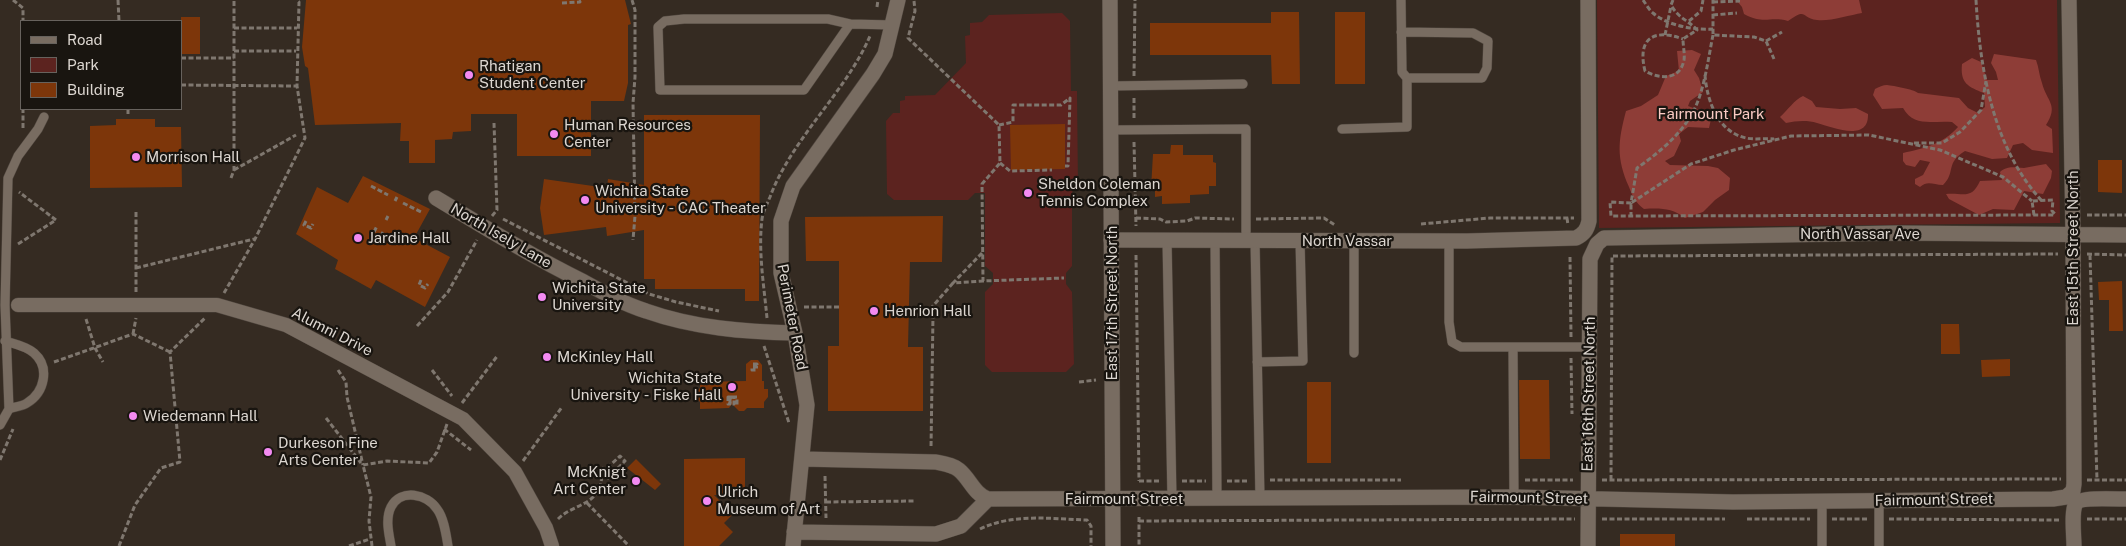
<!DOCTYPE html>
<style>
body{margin:0}
#map{position:relative;width:2126px;height:546px;overflow:hidden;background:#352b22;font-family:"Public Sans",sans-serif}
canvas{display:block}
.legend{position:absolute;left:20px;top:20px;width:162px;height:90px;box-sizing:border-box;background:#191510;border:1px solid #67625d;margin:0;padding:6px 9px;list-style:none;font-size:15px;color:#dcd6d0}
.legend li{display:flex;align-items:center;gap:10px;height:25px}
.legend b{width:25px;border:1px solid #67625d}
</style>
<div id="map">
<canvas width="2126" height="546"></canvas>
<ul class="legend">
<li><b style="height:6px;background:#786c61"></b>Road</li>
<li><b style="height:14px;background:#5c231f"></b>Park</li>
<li><b style="height:14px;background:#7d360a"></b>Building</li>
</ul>
</div>
<script>
const c = document.querySelector('canvas').getContext('2d');
c.lineJoin = 'round';
function paint(path, color) { c.fillStyle = color; c.fill(path, 'evenodd'); }
function trace(path, color, width, dash) { c.strokeStyle = color; c.lineWidth = width; c.lineCap = dash ? 'butt' : 'round'; c.setLineDash(dash || []); c.stroke(path); }
function write(font, color, halo, rows, align = 'center') {
  c.font = font + ' "Public Sans",sans-serif'; c.lineWidth = 4.5; c.setLineDash([]); c.textBaseline = 'middle'; c.strokeStyle = halo; c.fillStyle = color; for (const [text, x, y, turn = 0] of rows) {
    c.save(); c.translate(x, y); c.rotate((+turn || 0) * Math.PI / 180); c.textAlign = isNaN(turn) ? turn : align; if (halo) c.strokeText(text, 0, 0); c.fillText(text, 0, 0); c.restore();
  }
}
const green = new Path2D(`
 M1597 0H2057L2060 223 1599 228Z
 M1062 13 1070 21 1071 91H1077L1078 186 1072 192V266L1066 273V284L1072 292 1074 364 1066 372H992L985 365V292L993 284V273L985 266V193H975L968 200H894L887 194 886 121 893 113H900V101L905 100V96L935 95 966 63 965 36 970 35V23L982 22 989 15Z`);
const forest = new Path2D(`
 M1736 0H1859L1862 13C1850 15 1828 22 1817 20 1800 18 1808 7 1788 21 1769 16 1765 25 1744 14L1742 7Z
 M1692 50 1701 54 1694 70 1699 78 1703 92 1690 101 1688 106 1712 115 1709 128 1688 127 1679 134 1681 141 1674 156 1665 161 1670 165 1708 166 1718 168 1730 178 1729 190 1715 200 1703 212 1685 218C1672 208 1660 208 1644 209 1635 202 1633 197 1629 187 1616 158 1618 141 1626 111L1641 106 1658 95 1666 76 1679 71 1677 51Z
 M1994 54 2036 60C2039 68 2039 75 2042 83 2047 102 2059 105 2046 125L2052 129 2053 153 2032 150 2023 143 2013 145 2007 158 1992 159 1965 151C1945 163 1956 173 1943 185 1933 185 1928 180 1920 187L1915 184V179L1923 175 1930 162 1920 160 1915 167 1906 165 1903 161V153C1925 148 1943 144 1958 127L1952 122C1933 120 1914 128 1903 108L1882 109 1873 95 1875 89C1879 87 1883 85 1887 85 1894 86 1913 89 1918 93L1959 98 1968 108 1978 113 1985 107 1984 93C1968 87 1960 83 1962 64L1972 58 1981 62 1987 80H1998L1996 72 1991 63Z
 M1803 96 1812 101 1816 107 1840 109 1856 108 1868 114C1869 143 1832 127 1817 123 1807 120 1796 121 1786 123L1780 117C1788 110 1794 100 1803 96Z
 M2046 164 2052 171 2051 178 2043 194 2024 191 2014 210 1993 209 1979 215 1949 199 1946 194C1962 192 1971 201 1980 181L2002 180 2000 172C2009 165 2014 168 2024 168 2031 167 2038 165 2046 164Z`);
const building = new Path2D(`
 M306 0H625L631 24 628 25V83L624 101H591V156H517V114H471V131L453 132 452 139 435 140V163H409V141H400L401 123 315 125 308 68 305 66 302 47Z
 M1271 12H1299L1300 84H1272L1271 55H1150V23H1271Z
 M1335 12H1365V84H1335Z
 M181 17H200V54H181Z
 M644 115H760L759 301H745V289H655V279H644V230L607 236 606 227 544 235 540 208 544 179 607 188 608 179 644 185Z
 M116 119H155V127H181L182 187 90 188V126L116 125Z
 M1065 124V169L1011 170 1010 125Z
 M1171 145H1183V155H1213V162L1216 163V186H1209V194L1190 195V203L1162 204V196L1155 197V189H1151L1153 154H1170Z
 M2098 160H2122V193L2098 192Z
 M363 176 430 209 414 238 450 257 425 307 376 280 371 289 335 269 338 260 296 234 317 187 348 203Z
 M943 216 942 262H910L908 347H923V411H828V346H839V261H806L805 217Z
 M2122 281 2123 331H2109V300H2099L2098 282Z
 M1941 324H1959L1960 354H1941Z
 M2010 359V376L1982 377 1981 360Z
 M751 360H758L762 365V381H764V389H768V397L764 402V408H747L744 411H739L732 404 729 408 700 409V402L696 398V392L700 388V382L746 381V364Z
 M1519 380H1549L1550 459H1520Z
 M1307 382H1331V463H1307Z
 M745 458V497L714 495 733 514 724 523 733 532 719 546H684V459Z
 M636 459 661 484 655 490 627 468Z
 M1620 534H1675V546H1620Z`);
const path = new Path2D(`
 M13 0 23 8V21
 M118 0 119 21
 M632 0 635 10V77L633 103 635 216 633 240
 M1643 0C1646 4 1649 10 1653 13 1668 26 1694 30 1713 29V0
 M1673 0 1671 5C1678 18 1688 20 1697 30L1683 39C1683 46 1685 54 1684 60 1680 81 1659 79 1645 71 1637 39 1653 28 1683 39
 M1976 0C1980 70 1993 148 2042 201
 M914 1 915 11 908 38 999 125 1000 163 982 184 983 281 1064 278
 M1713 2 1740 1
 M562 3 580 2 579 0
 M877 7 878 0
 M1713 15 1737 13
 M1689 21 1701 11 1703 0
 M234 28H297
 M1713 29V35L1754 37 1766 41 1774 59
 M1665 35 1671 6
 M1713 35C1708 59 1704 96 1690 117 1678 137 1656 155 1637 168L1631 203 1610 202 1611 216 2055 215
 M1766 41 1782 32
 M234 51H296
 M181 58H234
 M1705 75C1707 101 1718 132 1746 138 1755 140 1766 138 1774 139
 M1134 76 1135 0
 M181 85 297 86
 M128 109V114
 M1134 118V97
 M999 125 1013 122V105H1061L1070 98 1068 166H1065
 M23 128V109
 M1134 142 1136 226
 M1914 143H1942L1960 132 1981 110 1986 81
 M1000 163 1010 171 1052 170
 M234 170 296 135
 M231 178 234 170V0
 M371 186 388 195
 M395 201 397 197
 M403 203 421 212
 M2034 215 2032 201 2053 200 2052 211 2056 215
 M2087 215H2126
 M492 216 497 210 494 123
 M1631 217V203L1691 164 1734 150 1791 136 1869 135 1940 150 2003 177 2032 201
 M1136 218 1160 219 1166 222 1187 221 1195 218 1234 219
 M1567 218 1568 225
 M503 219 649 294 676 302 719 311
 M1256 219 1324 218 1335 225
 M386 220 388 216
 M306 221 304 225 311 228 313 224
 M1421 224 1490 218H1574
 M374 232 377 226
 M378 241 383 232
 M18 244 56 220 19 192
 M982 253 953 283 983 281
 M2087 254 2126 255
 M1136 255 1139 481
 M2090 255 2097 480
 M1570 257 1571 337
 M136 268 254 239
 M421 280 419 285 425 288 428 284
 M136 292V210
 M224 293 255 239 305 138 297 86 299 2 297 0
 M804 307H839
 M909 315H933L931 448
 M925 315 953 283
 M767 318C764 286 758 251 762 219 763 212 767 204 770 197 792 138 846 92 870 36
 M86 319 95 348 103 362
 M417 326 448 292 477 240
 M133 334 136 318
 M764 346 789 423
 M1571 358 1572 414
 M54 362 133 334 170 352
 M753 364H757V366H755
 M758 367H752V370H758
 M338 370 346 382 347 397 363 465
 M432 370 452 396
 M1079 382 1096 380
 M728 397H731L730 404H728Z
 M730 397H734V404H730Z
 M734 399V397H737V405
 M462 403 498 355
 M326 418 361 463
 M444 429 471 450
 M0 460 13 429
 M523 461 562 407
 M825 476 826 518
 M1270 480H1401
 M1525 480H1573
 M1602 480 2061 479
 M1611 480 1612 256 2058 254
 M2087 480H2126
 M1139 481H1161
 M1182 481H1206
 M1227 481H1248
 M826 502 916 501
 M587 503 629 546
 M1139 517V546
 M558 519C575 502 601 507 602 473L620 456 625 461 607 479 602 473 604 467
 M1602 519H1725
 M1747 519H1810
 M1832 519H1868
 M1889 519 2060 520
 M2087 519H2126
 M1139 521 1575 519
 M980 529C1013 513 1052 519 1087 520L1091 526V546
 M119 546 135 505 161 468 180 462 170 352 205 318
 M349 546 370 539
 M372 546 369 521 371 497 363 465 387 461 429 463 437 452 447 424`);
const service = new Path2D(`
 M1401 0 1402 72 1407 78H1482L1487 68 1488 41 1473 33 1401 32
 M850 24 828 19H684L665 21 658 27 660 90H804L850 24 893 25
 M1110 86 1243 84
 M1342 129 1407 127V78
 M1111 130 1246 129V240
 M1167 240 1172 499
 M1215 240 1217 499
 M1255 240 1260 499
 M1354 241V353
 M1449 241V322L1452 342 1461 347H1589
 M5 341C15 344 26 346 34 353 50 367 45 392 27 403 23 406 14 407 9 409
 M1513 348 1514 497
 M1257 362 1303 361 1300 241
 M0 425 9 409 5 305 8 178 18 156 38 129 44 117
 M1822 501V546
 M391 546C389 534 385 519 391 507 401 488 427 494 437 509 444 518 446 534 448 546
 M1879 546V501`);
const pedestrian = new Path2D(`
 M18 305H217L286 325 463 419 515 472 546 528 552 546`);
const minor = new Path2D(`
 M436 198C484 227 533 257 584 282 604 293 624 304 646 311 694 328 745 332 795 333
 M1111 240 1467 241 1576 238C1584 234 1587 230 1589 221L1588 0
 M802 459 936 462C945 464 953 465 959 470 970 479 974 494 988 499L1514 497 1733 502 2053 499 2066 497 2073 491 2074 484 2073 235 2069 0
 M794 532 936 534 961 526 988 499
 M793 546 807 405 795 333 781 273V221L793 186 873 74 885 54 898 0
 M1588 546 1590 259 1597 244 1604 238 1897 233 2126 235
 M2074 546C2074 536 2071 511 2076 503 2081 497 2117 499 2126 499`);
const tertiary = new Path2D(`
 M1110 0 1113 546`);
const markers = [
 [469,75,5,"#f38af1"],
 [554,134,5,"#f38af1"],
 [136,157,5,"#f38af1"],
 [1028,193,5,"#f38af1"],
 [585,200,5,"#f38af1"],
 [358,238,5,"#f38af1"],
 [542,297,5,"#f38af1"],
 [874,311,5,"#f38af1"],
 [547,357,5,"#f38af1"],
 [732,387,5,"#f38af1"],
 [133,416,5,"#f38af1"],
 [268,452,5,"#f38af1"],
 [636,481,5,"#f38af1"],
 [707,501,5,"#f38af1"]
];
const poiNames = [
 ["Rhatigan",479,66],
 ["Student Center",479,83],
 ["Human Resources",564,125],
 ["Center",564,142],
 ["Morrison Hall",146,157],
 ["Sheldon Coleman",1038,184],
 ["Tennis Complex",1038,201],
 ["Wichita State",595,191],
 ["University - CAC Theater",595,208],
 ["Jardine Hall",368,238],
 ["Wichita State",552,288],
 ["University",552,305],
 ["Henrion Hall",884,311],
 ["McKinley Hall",557,357],
 ["Wichita State",722,378,"right"],
 ["University - Fiske Hall",722,395,"right"],
 ["Wiedemann Hall",143,416],
 ["Durkeson Fine",278,443],
 ["Arts Center",278,460],
 ["McKnigt",626,472,"right"],
 ["Art Center",626,489,"right"],
 ["Ulrich",717,492],
 ["Museum of Art",717,509]
];
const parkNames = [
 ["Fairmount Park",1711,114]
];
const streetNames = [
 ["North Vassar Ave",1860,234],
 ["North Isely Lane",501,236,30],
 ["North Vassar",1347,241],
 ["East 15th Street North",2073,248,-90],
 ["East 17th Street North",1112,303,-90],
 ["Perimeter Road",792,317,79],
 ["Alumni Drive",332,332,27],
 ["East 16th Street North",1589,394,-89],
 ["Fairmount Street",1529,498,1],
 ["Fairmount Street",1124,499],
 ["Fairmount Street",1934,500,-1]
];
paint(green, '#5c231f');
paint(forest, '#8e3d37');
paint(building, '#7d360a');
trace(service, '#4f463e', 10);
trace(pedestrian, '#4f463e', 15);
trace(minor, '#4f463e', 16);
trace(tertiary, '#4f463e', 16);
trace(path, '#7f776f', 3, [5, 2.5]);
trace(service, '#786c61', 9);
trace(pedestrian, '#786c61', 14);
trace(minor, '#786c61', 15);
trace(tertiary, '#786c61', 15);
for (const [x, y, r, color] of markers) { const dot = new Path2D(); dot.arc(x, y, r, 0, 2 * Math.PI); c.fillStyle = color; c.fill(dot); trace(dot, '#191510', 2); }
write('15px', '#dcd6d0', '#191510', poiNames, 'left');
write('15px', '#facac3', '#191510', parkNames);
write('15px', '#dcd6d0', '#191510', streetNames);
</script>
